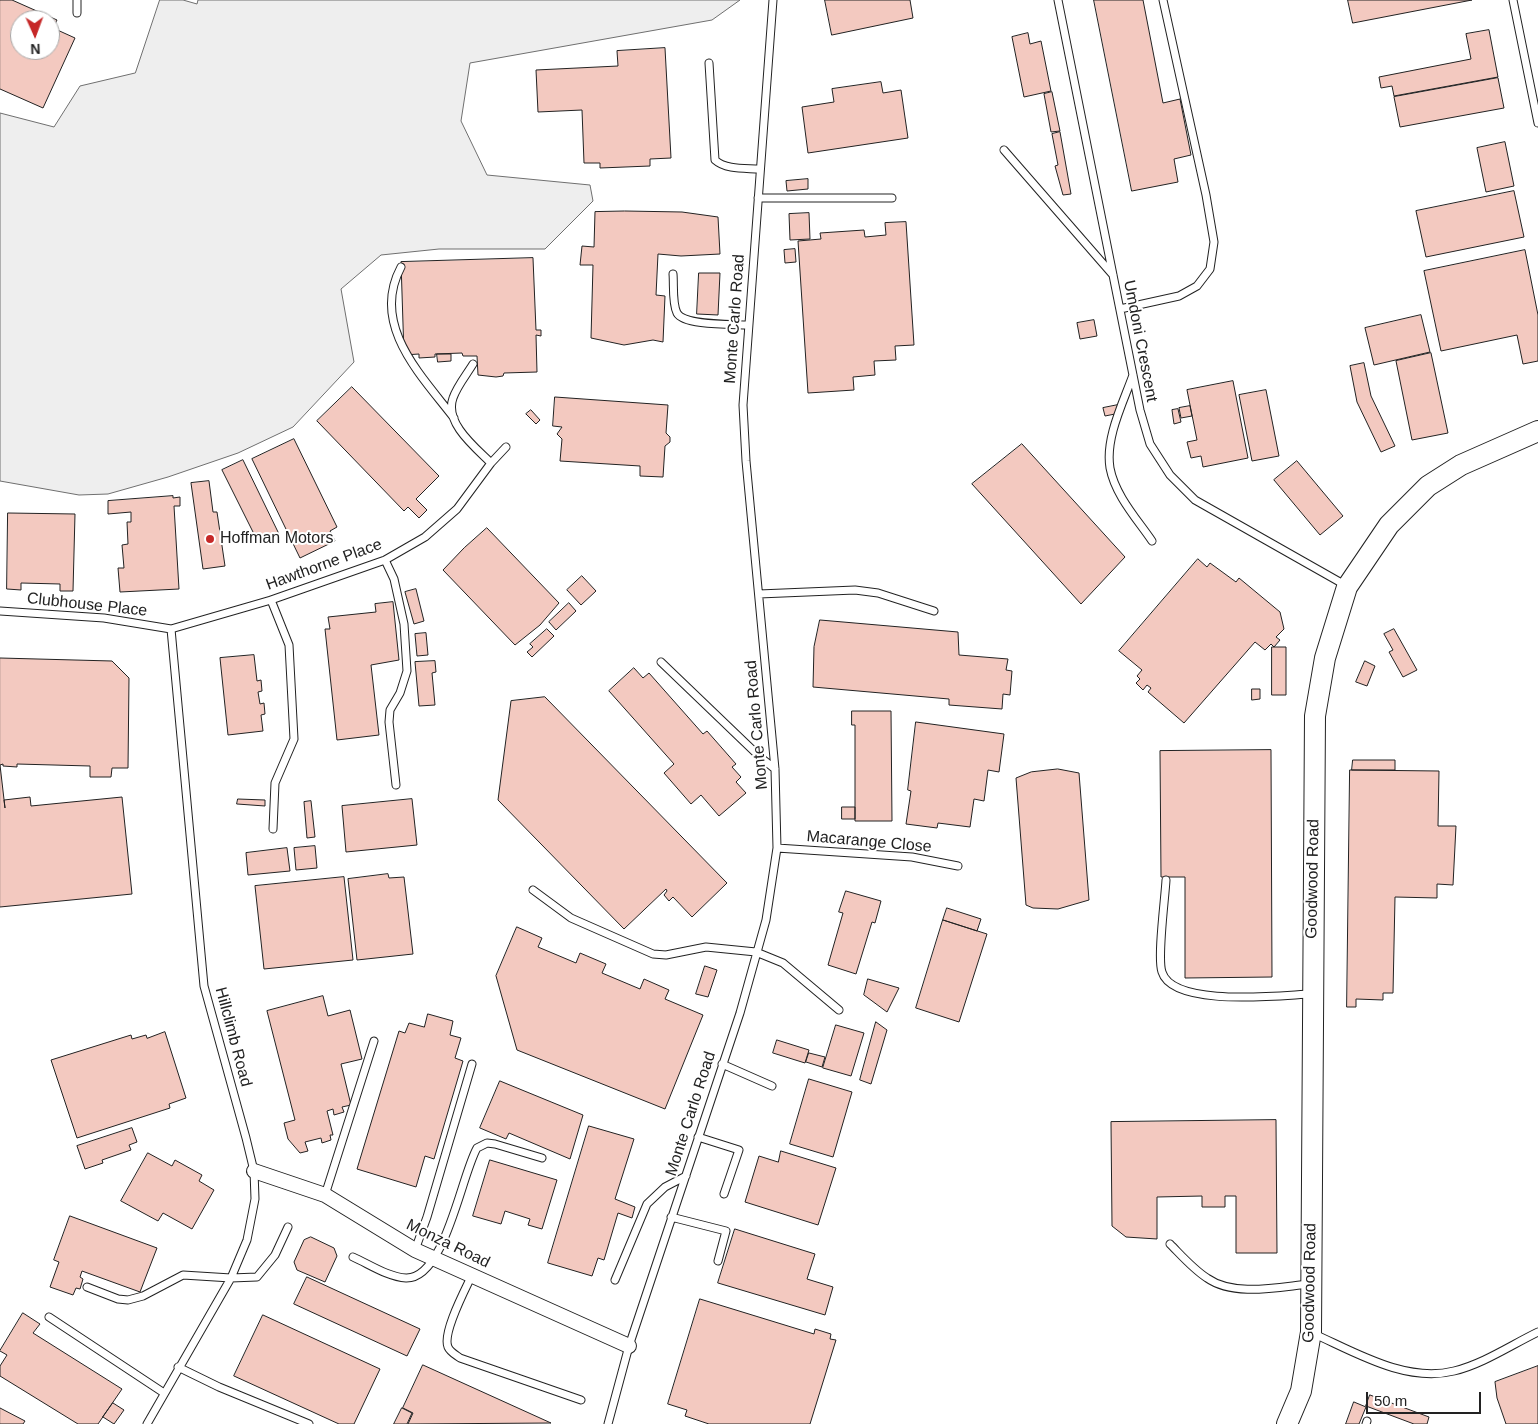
<!DOCTYPE html>
<style>
body{margin:0}
#map{position:relative;width:1538px;height:1424px;overflow:hidden;background:#fff;font-family:Arial,sans-serif}
canvas{display:block}
.north{position:absolute;left:10px;top:10px;width:50px;height:50px;box-sizing:border-box;background:#fff;border:1px solid #a7a7a7;border-radius:50%;rotate:178deg;font-size:14px;font-weight:700;line-height:20px;text-align:center;color:#222}
.north::after{content:'';display:block;margin:auto;width:18px;height:22px;background:#c62828;clip-path:polygon(50% 0,100% 100%,50% 72%,0 100%)}
.scale{position:absolute;left:1366px;top:1392px;width:115px;height:22px;box-sizing:border-box;border:2px solid #222;border-top:0;padding-left:6px;font-size:15px;line-height:18px;white-space:nowrap;color:#222;-webkit-text-stroke:4px #fff;paint-order:stroke}
</style>
<div id="map">
<canvas width="1538" height="1424"></canvas>
<div class="north">N</div>
<div class="scale">50 m</div>
</div>
<script>
const c = document.querySelector('canvas').getContext('2d');
c.lineJoin = 'round';
function paint(path, color) { c.fillStyle = color; c.fill(path, 'evenodd'); }
function trace(path, color, width, dash) { c.strokeStyle = color; c.lineWidth = width; c.lineCap = dash ? 'butt' : 'round'; c.setLineDash(dash || []); c.stroke(path); }
function write(font, color, halo, rows, align = 'center') {
  c.font = font + ' Arial,sans-serif'; c.lineWidth = 4; c.setLineDash([]); c.textBaseline = 'middle'; c.strokeStyle = halo; c.fillStyle = color; for (const [text, x, y, turn = 0] of rows) {
    c.save(); c.translate(x, y); c.rotate((+turn || 0) * Math.PI / 180); c.textAlign = isNaN(turn) ? turn : align; if (halo) c.strokeText(text, 0, 0); c.fillText(text, 0, 0); c.restore();
  }
}
const green = new Path2D(`
 M160 0H183L197 4 198 0H740L712 20 470 63 461 121 487 175 590 185 593 201 545 249H439L381 255 341 289 354 362 293 427 238 453 168 477 108 494 79 495 0 481V113L54 127 80 86 135 73Z`);
const building = new Path2D(`
 M0 0H12L57 20 53 28 75 38 43 108 0 89ZM20 20H50V50H20Z
 M825 0H910L913 18 832 35Z
 M1094 0H1143L1163 103 1180 99 1191 155 1174 159 1178 182 1132 191Z
 M1348 0H1472L1353 23Z
 M1489 30 1498 77 1394 96 1392 86 1381 88 1379 77 1471 59 1466 34Z
 M1028 33 1030 44 1041 41 1051 91 1024 97 1012 37Z
 M665 48 671 158 650 159V166L600 168V163H584L582 110 538 112 536 70 618 66 617 51Z
 M1498 78 1504 108 1400 127 1394 97Z
 M881 82 883 93 901 90 908 138 808 153 802 107 834 102 832 89Z
 M1052 92 1060 131 1051 132 1044 94Z
 M1060 132 1071 194 1063 195 1055 166 1058 165 1052 134Z
 M1505 142 1514 186 1486 192 1477 148Z
 M808 179V189L787 191 786 181Z
 M1514 191 1524 237 1426 257 1416 211Z
 M625 211 682 212 718 217 720 254 681 256 658 254 656 295 665 296 663 342 653 340 624 345 591 338 593 265H580L582 246 594 247 595 212Z
 M809 213 810 239 790 240 789 214Z
 M906 222 914 345 895 346 896 360 874 361 875 375 853 377 854 390 808 393 798 241 821 239 820 233 864 230 865 237 886 235 885 223Z
 M795 249 796 262 785 263 784 250Z
 M1525 250 1538 315V361L1523 364 1517 335 1441 351 1424 271Z
 M533 258 536 330H541V336L536 335 537 372 504 373 503 376 496 377 478 375 477 356H463L462 353 435 354V357L419 358V354L404 355 401 262Z
 M699 273H720L718 315 697 314Z
 M1421 315 1430 352 1374 365 1365 328Z
 M1094 320 1097 336 1080 339 1077 323Z
 M1431 353 1448 433 1412 440 1396 361Z
 M437 354H451V361L438 362Z
 M1364 363 1371 396 1395 446 1381 452 1357 402 1350 366Z
 M1233 381 1248 458 1203 467 1201 456 1191 458 1187 442 1197 440 1187 390Z
 M352 387 439 476 416 499 427 510 419 518 408 507 404 511 317 421Z
 M1266 390 1279 456 1252 461 1239 395Z
 M555 397 668 405 666 433 670 437V442L665 446 663 477 640 476V466L560 461 562 439 557 434 562 427 553 426Z
 M1118 405 1120 413 1105 416 1103 408Z
 M1190 406 1192 416 1181 418 1179 408Z
 M1178 409 1181 422 1174 424 1172 410Z
 M531 410 540 420 536 424 526 414Z
 M294 439 337 527 330 531 335 541 300 558 252 459Z
 M1022 444 1125 557 1081 604 972 484Z
 M243 460 279 534 259 544 222 470Z
 M1297 461 1343 516 1320 535 1274 480Z
 M209 481 213 512H217L225 566 203 569 191 483Z
 M173 496V498L180 497V506H174L179 589 120 592 118 568H124L122 545 128 544 127 522H131V512L108 514V501Z
 M8 513 75 514 73 591H60V584L21 583V590L7 589Z
 M487 528 559 603 540 625 515 645 443 570 464 548Z
 M1198 559 1207 567 1210 563 1236 582 1239 578 1280 612 1284 629 1276 637 1280 640 1274 647 1271 644 1265 650 1255 642 1184 723 1148 692 1151 688 1147 685 1143 690 1136 683 1140 679 1137 676 1142 670 1119 651Z
 M582 576 596 591 581 605 567 590Z
 M416 589 424 621 414 624 405 592Z
 M393 602 399 660 371 665 379 735 337 740 325 629H330L328 617 376 612 375 604Z
 M569 603 576 611 556 630 549 622Z
 M820 620 958 632 959 655 1008 659 1006 670 1012 671 1010 695 1003 694 1002 709 949 705V699L813 687 814 647Z
 M547 629 554 636 532 657 527 652 533 647 530 644Z
 M1394 629 1417 670 1403 677 1389 652 1393 650 1384 634Z
 M426 633 428 655 417 656 415 634Z
 M1272 647H1286V695H1272Z
 M254 655 257 681 261 680 262 691 258 692 260 704 264 703 265 714 261 715 263 731 228 735 220 658Z
 M0 658 112 661 129 678 128 768H112L111 777H90V766L17 764V767L3 766V764L0 765 5 808 4 800 30 797 31 806 122 797 132 894 0 907Z
 M435 661 436 672 432 673 435 705 419 706 415 662Z
 M1365 661 1375 666 1367 686 1356 682Z
 M634 668 643 678 649 673 703 734 707 731 736 764 732 767 741 777 736 782 746 793 719 816 701 795 691 804 664 773 674 764 609 691Z
 M1252 689H1260V699L1252 700Z
 M545 697 727 883 692 917 673 897 669 901 664 895 667 891 666 889 624 929 498 800 511 701Z
 M852 711H891L892 821H855V725H852Z
 M916 722 1004 734 999 772 988 770 984 801 974 799 970 827 938 823 937 828 906 824 911 791 908 790Z
 M1271 750 1272 977 1185 978V877H1161L1160 751Z
 M1353 760H1395V770H1352Z
 M1058 769 1079 773 1089 900 1058 909 1033 908 1026 905 1016 778 1031 772Z
 M1350 770 1439 771 1438 826H1456L1453 885 1437 884V898L1395 897 1393 993H1383V1000L1356 999V1007H1347Z
 M238 799 265 800V806L237 804Z
 M412 799 417 845 346 852 342 806Z
 M311 801 315 837 307 838 304 802Z
 M842 807H855V819H842Z
 M315 846 317 868 296 870 294 848Z
 M287 848 290 871 248 875 246 853Z
 M388 874 389 878 404 877 413 954 357 960 348 879Z
 M344 877 353 960 264 969 255 886Z
 M846 891 881 901 875 923 872 922 856 974 828 965 843 913 839 912Z
 M947 908 981 919 977 931 943 920Z
 M943 920 987 934 959 1022 916 1008Z
 M517 927 542 938 538 947 576 963 580 953 606 964 602 973 640 989 644 979 669 990 665 999 703 1015 665 1109 517 1050 496 976Z
 M705 966 717 970 708 997 696 994Z
 M868 979 899 988 887 1012 864 995Z
 M323 996 328 1016 350 1010 362 1059 341 1064 351 1105 342 1107 344 1112 334 1115 333 1109 327 1111 333 1135H330L331 1140 322 1143 321 1138 305 1142 308 1151 300 1153 288 1139 284 1123 295 1120 267 1011Z
 M428 1014 453 1021 450 1035 461 1038 455 1058 463 1061 434 1159 425 1156 416 1187 357 1169 399 1031 405 1033 409 1023 424 1027Z
 M876 1022 887 1030 871 1084 860 1080Z
 M836 1025 864 1033 851 1076 823 1068Z
 M165 1032 186 1098 169 1104 170 1108 77 1138 51 1060 131 1035 132 1039 146 1035 147 1038Z
 M777 1040 809 1050 805 1063 773 1053Z
 M809 1053 825 1057 822 1067 806 1062Z
 M809 1079 852 1092 833 1157 790 1144Z
 M500 1081 583 1115 570 1159 509 1133 506 1139 480 1128Z
 M1276 1120 1277 1253H1236V1196H1225V1207H1202V1196L1157 1197V1239L1126 1237 1112 1226 1111 1122Z
 M589 1126 634 1139 615 1199 635 1207 632 1218 618 1213 604 1260 598 1258 592 1276 548 1263Z
 M132 1128 137 1142 129 1145 131 1150 102 1160 103 1163 85 1169 77 1146Z
 M781 1151 836 1168 818 1225 745 1202 759 1156 778 1162Z
 M148 1153 172 1166 175 1160 202 1175 199 1181 214 1190 192 1229 163 1213 158 1221 121 1201Z
 M490 1160 557 1180 542 1229 528 1225 530 1219 505 1211 501 1224 473 1216Z
 M70 1216 157 1248 140 1292 82 1271 80 1277 83 1279 80 1289 76 1288 73 1295 50 1287 59 1262 54 1260Z
 M735 1229 815 1254 807 1279 833 1287 825 1315 718 1283Z
 M311 1237 334 1248 337 1256 325 1282 297 1270 294 1262 304 1240Z
 M307 1277 420 1329 407 1356 294 1304Z
 M700 1299 814 1334 815 1329 831 1334 830 1339 836 1340 810 1424H709L685 1416 687 1410 668 1404Z
 M23 1313 40 1324 33 1333 122 1389 98 1424H78L0 1376V1366L7 1355 0 1351Z
 M263 1315 380 1369 354 1424H339L234 1376Z
 M423 1365 551 1423 408 1424 413 1413 403 1408Z
 M1538 1366V1424H1506L1497 1398 1495 1382Z
 M1370 1395 1429 1417 1427 1424H1414L1366 1406Z
 M1354 1402 1366 1407 1359 1424H1346Z
 M113 1403 124 1410 114 1424 103 1417Z
 M0 1408 25 1421 23 1424H0Z
 M402 1408 412 1413 407 1424H394Z`);
const lane = new Path2D(`
 M1058 0 1140 410 1150 444 1170 475 1195 500 1345 585
 M1513 0 1538 123
 M77 13V0
 M709 63 715 160C726 170 745 168 759 169
 M1004 150 1113 275
 M758 198H892
 M401 267C370 325 421 375 454 418
 M673 274C674 285 672 303 677 313 684 326 733 324 748 325
 M1120 309 1179 296 1197 286 1210 269 1214 242 1206 195 1163 0
 M473 364C467 374 457 386 453 398 444 423 476 448 491 463
 M1133 375C1123 403 1105 438 1110 468 1115 495 1137 519 1152 541
 M385 560 394 579 404 624 407 671 400 693 390 710 389 722 396 785
 M759 594 855 590 878 593 934 611
 M271 600 289 645 294 739 275 783 273 829
 M0 611 104 618 171 629 271 600 385 560 425 537 457 509 491 463 506 447
 M661 662 760 757 775 769
 M777 848 912 857 958 866
 M1166 880C1165 899 1157 958 1162 972 1173 1008 1282 995 1311 994
 M533 890 571 918 653 954 666 955 706 947 756 952 783 963 839 1010
 M722 1064 772 1086
 M698 1137 739 1150 724 1194
 M325 1195 374 1041
 M671 1217 726 1231 718 1261
 M1170 1244C1181 1255 1193 1269 1207 1278 1234 1297 1278 1287 1309 1284
 M415 1250 427 1217 472 1064
 M353 1257C369 1264 388 1277 406 1278 445 1279 461 1176 477 1148L487 1143 495 1144 542 1158
 M472 1275C465 1290 442 1333 448 1347 450 1352 456 1355 460 1358L581 1400
 M615 1280 647 1204 665 1187 686 1176
 M87 1287 118 1299 128 1300 143 1296 183 1275 231 1278 257 1277 275 1255 288 1227
 M49 1317 164 1393
 M1312 1333C1355 1352 1405 1383 1454 1371 1483 1364 1511 1345 1538 1332
 M178 1367 219 1387 309 1424
 M147 1424 231 1278 247 1240 255 1199 254 1171 246 1138 204 986 171 629
 M608 1424 629 1346 740 1013 766 920 777 848 775 769 746 461 743 405 773 0
 M1366 1424 1367 1421`);
const street = new Path2D(`
 M254 1171 325 1195 415 1250 629 1346`);
const secondary = new Path2D(`
 M1287 1424 1301 1391 1311 1332 1315 716 1325 658 1347 587 1389 525 1428 486 1461 465 1538 431`);
const markers = [
 [210,539,5,"#c62828"]
];
const streetNames = [
 ["Monte Carlo Road",735,319,-86],
 ["Umdoni Crescent",1140,341,79],
 ["Hawthorne Place",324,565,-20],
 ["Clubhouse Place",87,605,6],
 ["Monte Carlo Road",757,725,-95],
 ["Macarange Close",869,842,5],
 ["Goodwood Road",1313,879,-89],
 ["Hillclimb Road",233,1037,75],
 ["Monte Carlo Road",691,1114,-72],
 ["Monza Road",448,1244,26],
 ["Goodwood Road",1310,1283,-89]
];
const poiNames = [
 ["Hoffman Motors",220,539]
];
paint(green, '#eee');
trace(green, '#6f6f6f', 1);
paint(building, '#f3c9c0');
trace(building, '#222', 1);
trace(lane, '#222', 9);
trace(street, '#222', 16);
trace(secondary, '#222', 22);
trace(lane, '#fff', 7);
trace(street, '#fff', 14);
trace(secondary, '#fff', 20);
for (const [x, y, r, color] of markers) { const dot = new Path2D(); dot.arc(x, y, r, 0, 2 * Math.PI); c.fillStyle = color; c.fill(dot); trace(dot, '#fff', 2); }
write('16px', '#222', '#fff', streetNames);
write('16px', '#222', '#fff', poiNames, 'left');
</script>
